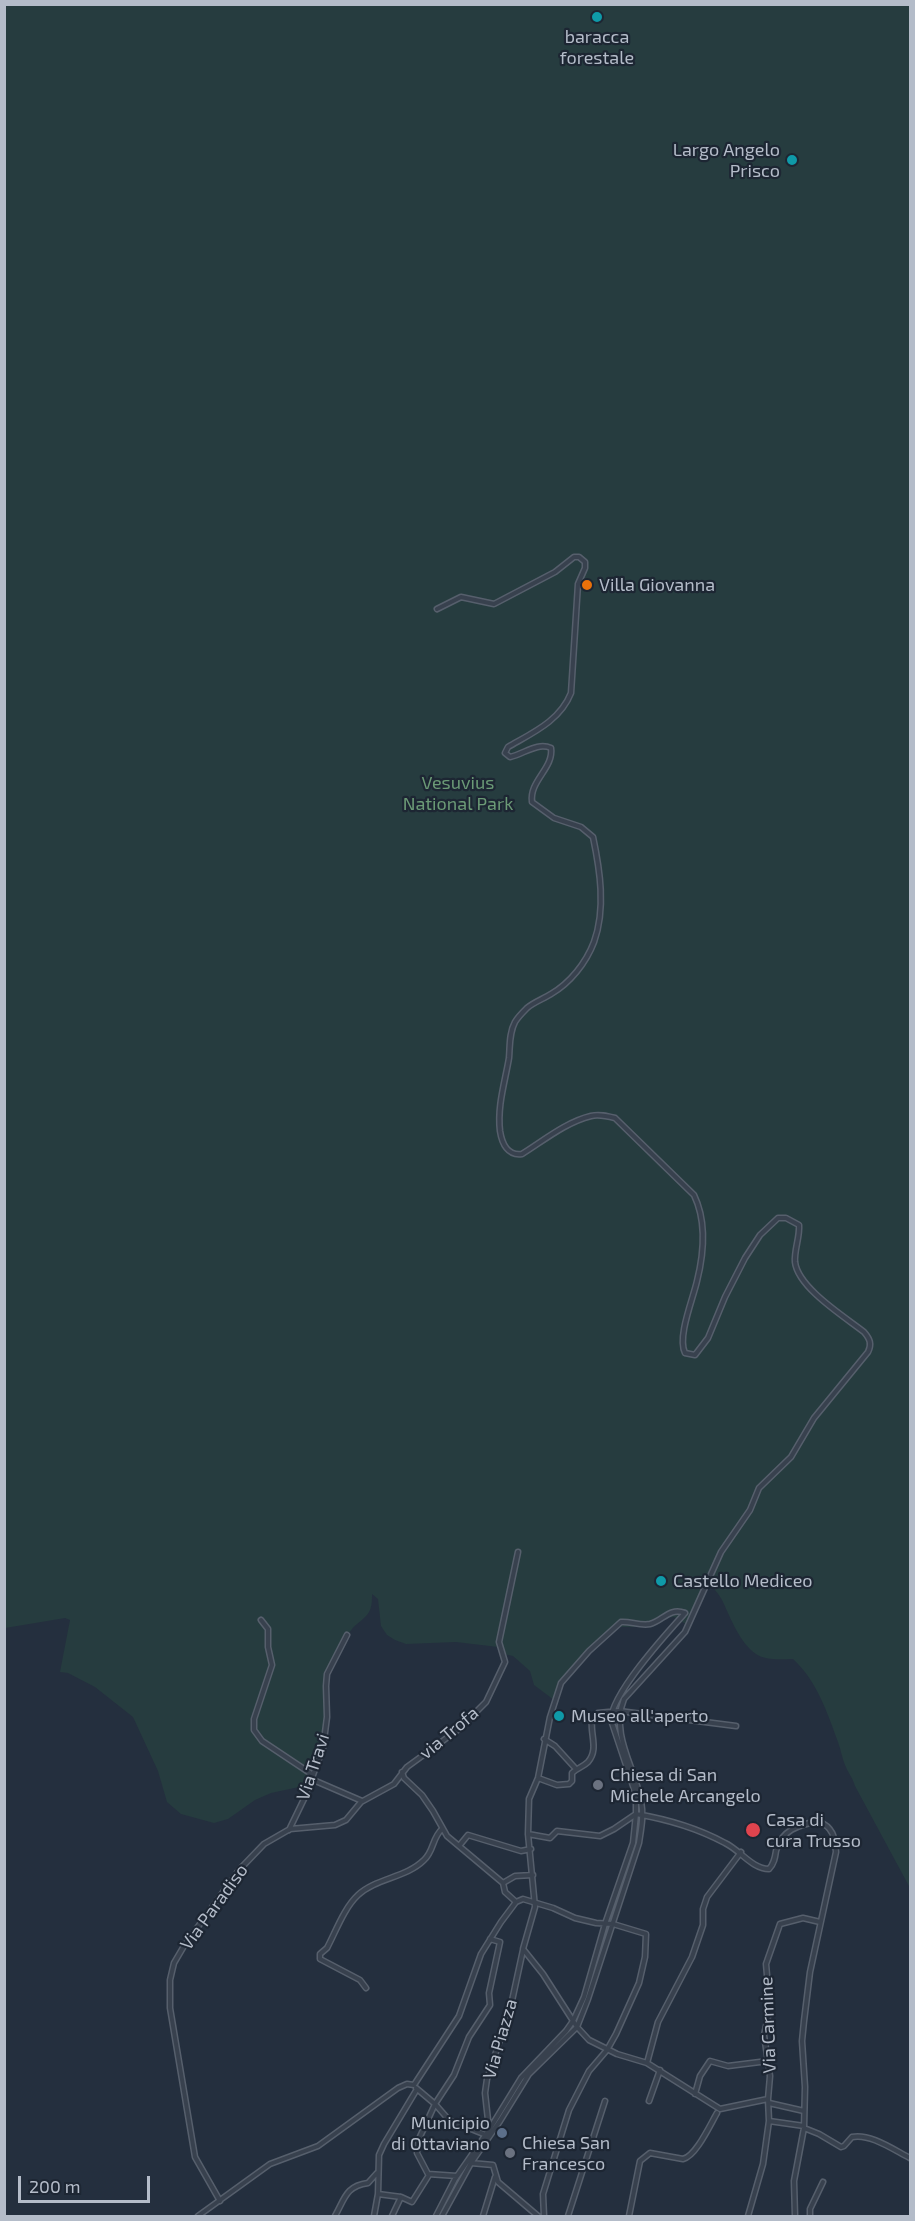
<!DOCTYPE html>
<style>
body{margin:0}
#map{position:relative;width:915px;height:2221px;overflow:hidden;background:#242f3e;font-family:"Exo 2",sans-serif}
canvas{display:block}
.frame{position:absolute;inset:0;border:6px solid #b4bcc9;pointer-events:none}
.scale{position:absolute;left:18px;top:2176px;width:132px;height:27px;box-sizing:border-box;border:3px solid #b4bcc9;border-top:0;padding-left:8px;font-size:18px;line-height:21px;white-space:nowrap;color:#b4bcc9;-webkit-text-stroke:4px #1d2633;paint-order:stroke}
</style>
<div id="map">
<canvas width="915" height="2221"></canvas>
<div class="frame"></div>
<div class="scale">200 m</div>
</div>
<script>
const c = document.querySelector('canvas').getContext('2d');
c.lineJoin = 'round';
function paint(path, color) { c.fillStyle = color; c.fill(path, 'evenodd'); }
function trace(path, color, width, dash) { c.strokeStyle = color; c.lineWidth = width; c.lineCap = dash ? 'butt' : 'round'; c.setLineDash(dash || []); c.stroke(path); }
function write(font, color, halo, rows, align = 'center') {
  c.font = font + ' "Exo 2",sans-serif'; c.lineWidth = 4.5; c.setLineDash([]); c.textBaseline = 'middle'; c.strokeStyle = halo; c.fillStyle = color; for (const [text, x, y, turn = 0] of rows) {
    c.save(); c.translate(x, y); c.rotate((+turn || 0) * Math.PI / 180); c.textAlign = isNaN(turn) ? turn : align; if (halo) c.strokeText(text, 0, 0); c.fillText(text, 0, 0); c.restore();
  }
}
const green = new Path2D(`
 M5 5H910V1888L855 1786C853 1778 848 1773 845 1765 842 1758 841 1750 838 1742 827 1712 817 1681 793 1659 782 1659 766 1661 756 1654 740 1643 731 1619 723 1602 720 1595 714 1589 709 1583L689 1626 674 1617 664 1618 653 1627H617L587 1655 564 1682 558 1703 534 1685 530 1671 513 1656 504 1654 498 1647 456 1642 406 1644 395 1640 387 1635 381 1626 378 1599 372 1594C372 1600 372 1607 369 1612 365 1619 357 1623 352 1629 339 1645 313 1692 328 1711L327 1742 313 1784 271 1793 255 1800 228 1819 214 1823 181 1814 167 1802 158 1771 133 1717 95 1687 68 1673 60 1672 70 1620 65 1618 5 1628Z`);
const minor = new Path2D(`
 M437 609 461 597 494 604 555 572 574 557H579L585 562V568L578 584 571 693C560 721 532 733 508 747L505 753 510 757C524 754 537 742 551 748 554 768 529 781 532 802L554 818 581 827 593 837C600 870 606 909 594 942 586 963 570 983 551 994 543 999 534 1002 527 1008 523 1012 518 1017 515 1022 509 1033 510 1046 509 1058 505 1082 497 1106 500 1131 502 1144 508 1156 522 1154 543 1141 566 1122 591 1116 599 1114 607 1116 615 1118L694 1195C707 1222 704 1253 697 1281 693 1299 677 1337 685 1353L695 1355 708 1338 725 1297 745 1258 760 1235 778 1218H786L799 1225C800 1237 794 1250 795 1262 798 1288 845 1317 864 1332 870 1339 872 1344 868 1352L814 1418 791 1457 759 1488 750 1510 721 1552 685 1632 624 1699C610 1734 635 1767 641 1801 644 1816 641 1829 639 1843L588 1999 577 2027 529 2074 500 2121 471 2163 442 2216
 M685 1613C669 1607 663 1621 650 1624 640 1626 630 1621 621 1622L589 1651 561 1683 550 1717 538 1778 529 1799 528 1834 535 1907 523 1949 543 1974 577 2027 589 2040 617 2054 647 2063 720 2109 768 2099
 M261 1620 268 1629V1647L272 1665 254 1719V1730L262 1741 313 1775
 M544 1739 555 1746 576 1769
 M402 1772 404 1778 422 1795 433 1811 447 1836 503 1883 505 1892 516 1902
 M538 1778 557 1785 569 1784 572 1781V1773C577 1768 583 1767 588 1762 599 1749 590 1735 592 1720L598 1713 619 1711 736 1726
 M311 1779 362 1801
 M289 1830 304 1799 323 1748 327 1717 326 1686 327 1674 347 1635
 M528 1834 550 1838 557 1831 600 1836 614 1829 636 1814C666 1819 699 1829 725 1843 740 1850 752 1869 769 1869 774 1864 775 1858 776 1851 781 1830 799 1825 818 1821 833 1827 835 1837 836 1852L810 1972 804 2021 802 2041 805 2087 804 2128 794 2181 795 2216
 M459 1846 468 1835 521 1851 531 1849
 M503 1883 515 1876 533 1875
 M366 1988 360 1980 320 1959V1954L327 1948C336 1931 344 1908 358 1895 376 1878 406 1878 424 1860 434 1851 432 1838 442 1829
 M647 2063 658 2022 692 1957 703 1925V1909L707 1897 741 1852
 M414 2085 459 2016 481 1954 501 1922 516 1902 523 1899 553 1908 575 1918 596 1923 613 1924 646 1934 645 1957 639 1983 616 2034 607 2050 589 2071 569 2110 543 2194 544 2216
 M416 2088 435 2104 449 2120 486 2135
 M695 2094 700 2076 710 2061 728 2066 768 2061
 M649 2101 660 2070
 M769 2103 804 2111
 M769 2121 804 2126
 M804 2128 819 2134 841 2147 844 2146 852 2137C870 2133 894 2150 910 2158
 M489 2129 485 2093 487 2079 510 2010 523 1950
 M471 2163 493 2165 498 2182 538 2216
 M457 2176 428 2174 417 2153 418 2141 435 2104 454 2075 469 2037 490 2005 489 1993 500 1942 490 1939
 M378 2194 401 2197 392 2216
 M401 2197 412 2202 429 2175
 M220 2201 195 2157 170 2008V1980L174 1963 184 1946 239 1870 264 1844 290 1829 335 1825 346 1820 361 1802 394 1784 407 1767 459 1729 486 1702 505 1662 499 1642 518 1552
 M198 2216 270 2164 318 2146 398 2088 407 2084 414 2085
 M335 2216C345 2198 346 2186 368 2183L377 2173
 M374 2216 378 2194 379 2155 384 2144 417 2089
 M436 2216 455 2179 489 2130 521 2078 566 2031 573 2021 584 1997 605 1924 633 1843 636 1814V1795L611 1720C611 1694 666 1634 685 1613
 M483 2216 495 2177
 M568 2216 605 2101
 M629 2216 640 2161 650 2153 683 2159C696 2156 710 2125 717 2113
 M748 2216 763 2164 769 2121 768 2099 770 2076 764 2035 770 2008 766 1964 780 1924 803 1918 820 1922
 M810 2216V2209L823 2182`);
const markers = [
 [597,17,6,"#0f9aa8"],
 [792,160,6,"#0f9aa8"],
 [587,585,6,"#e8710a"],
 [661,1581,6,"#0f9aa8"],
 [559,1716,6,"#0f9aa8"],
 [598,1785,6,"#6b7280"],
 [753,1830,8,"#e0444e"],
 [502,2133,6,"#5c6f8a"],
 [510,2153,6,"#6b7280"]
];
const poiNames = [
 ["baracca",597,37,"center"],
 ["forestale",597,58,"center"],
 ["Largo Angelo",780,150,"right"],
 ["Prisco",780,171,"right"],
 ["Villa Giovanna",599,585],
 ["Castello Mediceo",673,1581],
 ["Museo all'aperto",571,1716],
 ["Chiesa di San",610,1775],
 ["Michele Arcangelo",610,1796],
 ["Casa di",766,1820],
 ["cura Trusso",766,1841],
 ["Municipio",490,2123,"right"],
 ["di Ottaviano",490,2144,"right"],
 ["Chiesa San",522,2143],
 ["Francesco",522,2164]
];
const parkNames = [
 ["Vesuvius",458,783],
 ["National Park",458,804]
];
const streetNames = [
 ["via Trofa",449,1733,-40],
 ["Via Travi",313,1767,-72],
 ["Via Paradiso",214,1907,-54],
 ["Via Carmine",768,2025,-92],
 ["Via Piazza",500,2039,-74]
];
paint(green, '#263c3f');
trace(minor, '#565f6c', 7);
trace(minor, '#38414e', 4);
for (const [x, y, r, color] of markers) { const dot = new Path2D(); dot.arc(x, y, r, 0, 2 * Math.PI); c.fillStyle = color; c.fill(dot); trace(dot, '#1d2633', 2); }
write('18px', '#b4bcc9', '#1d2633', poiNames, 'left');
write('18px', '#6b9a76', '#1d2633', parkNames);
write('18px', '#b4bcc9', '#1d2633', streetNames);
</script>
